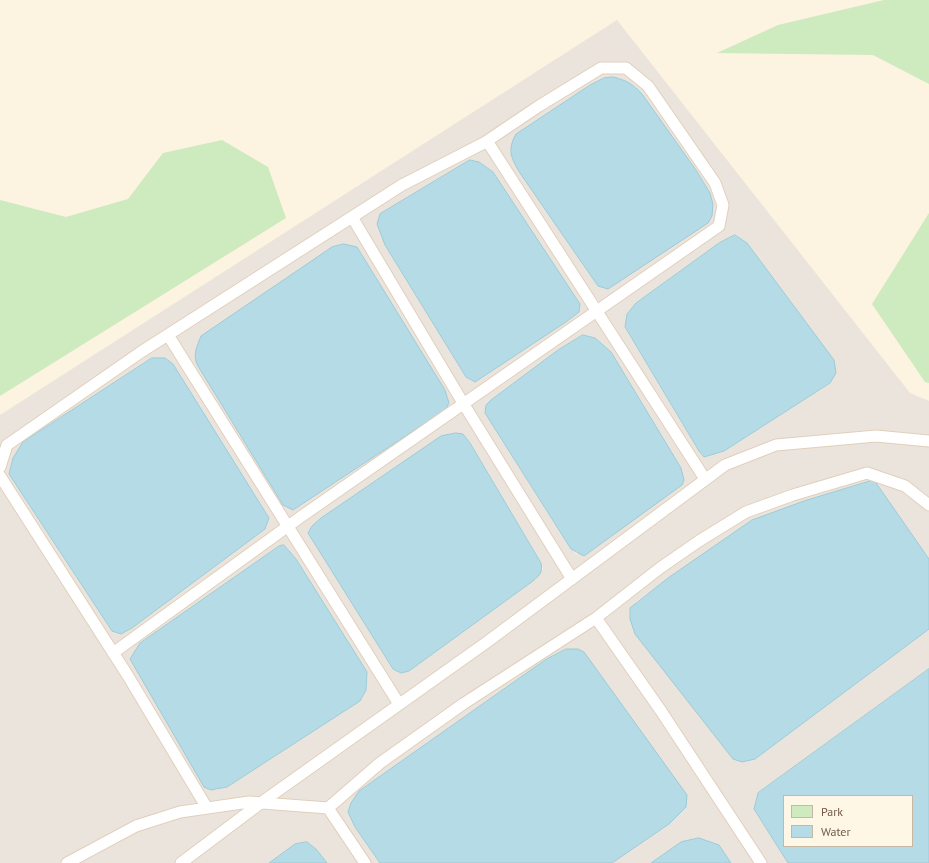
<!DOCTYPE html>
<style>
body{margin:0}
#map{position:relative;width:929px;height:863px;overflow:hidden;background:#fcf3e0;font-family:"PT Sans",sans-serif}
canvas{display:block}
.legend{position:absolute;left:783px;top:795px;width:130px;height:52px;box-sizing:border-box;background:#fff7e6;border:1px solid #c7b8a6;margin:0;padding:5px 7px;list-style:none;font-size:12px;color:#735947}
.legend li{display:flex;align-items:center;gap:8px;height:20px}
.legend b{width:20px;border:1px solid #c7b8a6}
</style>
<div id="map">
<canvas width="929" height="863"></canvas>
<ul class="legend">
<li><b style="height:11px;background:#ceeabf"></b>Park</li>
<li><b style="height:11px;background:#b5dce6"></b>Water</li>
</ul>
</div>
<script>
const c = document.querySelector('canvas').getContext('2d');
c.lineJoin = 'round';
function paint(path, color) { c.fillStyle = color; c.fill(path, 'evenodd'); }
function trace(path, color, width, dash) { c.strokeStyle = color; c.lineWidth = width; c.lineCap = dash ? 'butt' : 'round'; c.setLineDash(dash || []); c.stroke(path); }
const industrial = new Path2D(`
 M617 20 910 393 929 401V559L926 553 752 520 636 602 755 759 929 629V669L758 793 754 809 788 863H731L719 845 681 843 651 863H612L669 824 566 649 545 660 359 791 355 827 380 863H327L316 849 306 842 295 844 269 863H0V415ZM604 78 635 86 696 170 710 193 713 204 598 286 514 162 516 134 590 85ZM479 162 493 172 580 304 579 312 566 322 475 382 466 377 385 245ZM735 235 747 243 833 360 830 383 724 451 704 457 699 451 625 328 627 314 636 303 719 243ZM357 247 448 397 445 410 293 510ZM583 335 594 338 611 352 681 468 577 554 571 549 485 413 486 405 491 400 558 350ZM152 358H165L173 364 269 518 265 529 132 628 121 634 112 631 9 474 23 442ZM456 433 463 434 470 443 541 563 543 569 533 581 409 671 401 673 393 669 309 533 312 526 321 518 441 437ZM284 545 296 559 367 672 366 690 360 701 227 787 216 790 140 643 279 546Z`);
const green = new Path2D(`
 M884 0H929V84L873 55 717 53 778 25Z
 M222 140 268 167 286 218 0 396V200L66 217 128 199 163 153Z
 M929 213V383L925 382 872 304Z`);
const water = new Path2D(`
 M613 77C626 80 633 84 642 94L696 170 710 193 713 204 712 216 708 223 608 289 598 286 520 173C511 158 507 150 516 134L590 85 604 78Z
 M470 160 479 162 493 172 580 304 579 312 566 322 475 382 466 377 385 245 377 224 380 214Z
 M735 235 747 243 834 360 836 373 830 383 724 451 704 457 699 451 625 327 627 314 636 303 719 243Z
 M344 244 357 247 445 390 449 403 445 410 293 510 283 505 198 366C192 356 197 346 201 336L332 247Z
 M583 335 595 338 611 352 681 468 684 480 682 485 584 556 571 549 485 413 486 405 491 400 558 350Z
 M152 358H165L173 364 269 518 265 529 132 628 121 634 112 631 9 474 13 458 23 442Z
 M456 433 463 434 470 443 541 563C543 572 540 575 533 581L409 671 401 673 393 669 308 533 312 526 321 518 441 436Z
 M874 480 929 559V629L755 759 742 762 733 759 635 634 630 619V608L668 578 752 520 804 501Z
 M284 545 296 559 367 672 366 690 360 701 227 787 211 790 204 787 130 659 140 643 279 546Z
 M566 649H578L584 652 687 795 686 807 669 824 612 863H380L355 827 348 812 351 803 359 791 545 660Z
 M929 669V863H788L754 809 758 793ZM784 796H912V846H784Z
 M699 838 719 845 731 863H651L681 842Z
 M307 842 316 849 327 863H269L295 844Z`);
const service = new Path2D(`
 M487 141 705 479
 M352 217 463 403 572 579
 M168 335 399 704
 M0 467 7 445 141 352 402 185 484 143 539 106 601 68H626L648 86 715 183 723 205 719 226 302 516 113 653
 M0 476 128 676 207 808
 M596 618 661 711 761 863
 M328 808 365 863
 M67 863 136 826 180 812 249 802 328 808 380 763 463 704 596 618 660 568 699 541 746 512 793 495 867 473 905 486 929 505
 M181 863 262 802 487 642 725 465 776 445 876 436 929 441`);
paint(industrial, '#ebe4dc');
paint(green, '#ceeabf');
paint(water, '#b5dce6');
trace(water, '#9bcbd8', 1);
trace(service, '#e0cfbc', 13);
trace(service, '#fff', 11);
</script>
